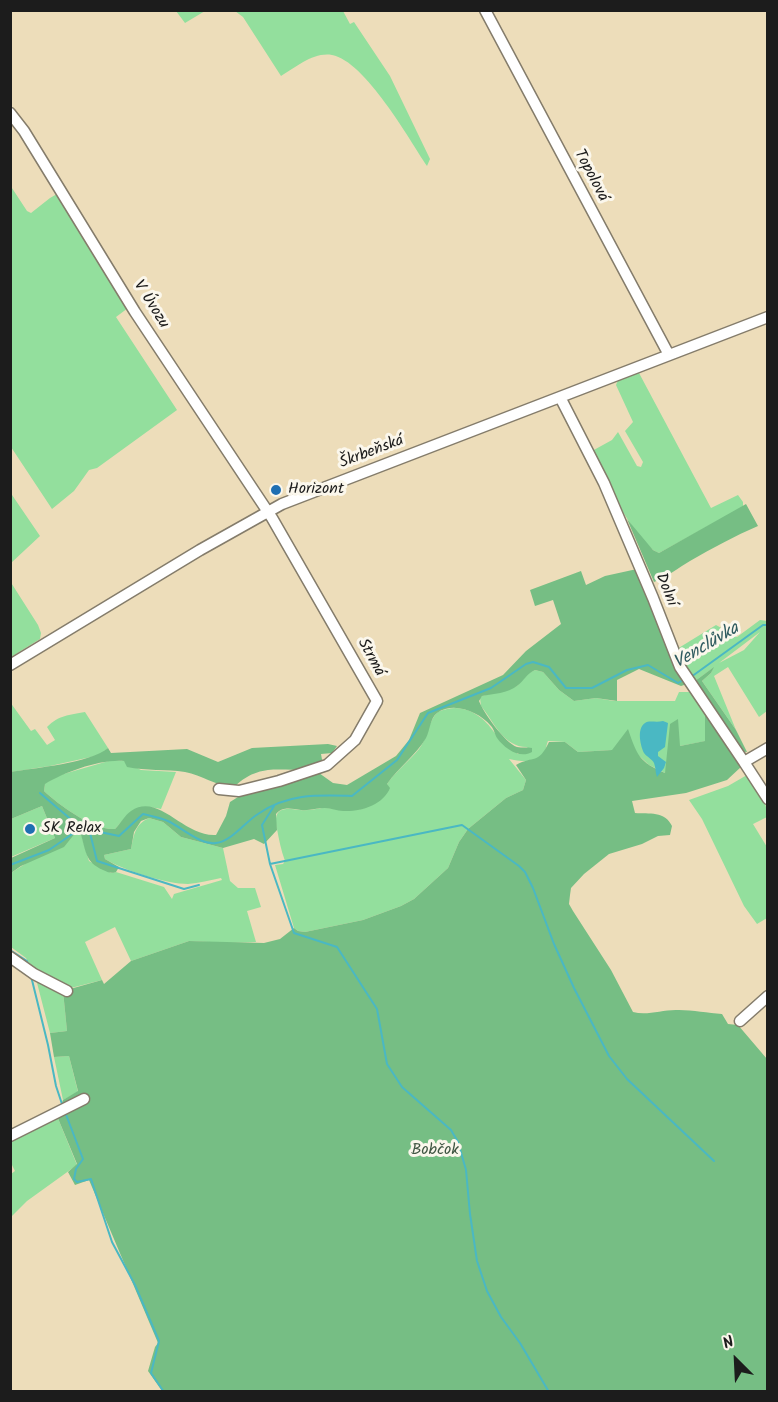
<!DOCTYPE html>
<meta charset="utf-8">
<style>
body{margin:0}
#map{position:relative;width:778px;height:1402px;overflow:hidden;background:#edddba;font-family:Kalam,sans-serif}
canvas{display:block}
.frame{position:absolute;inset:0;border:12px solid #1c1c1c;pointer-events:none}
.north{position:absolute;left:706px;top:1330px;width:60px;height:60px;-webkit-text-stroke:4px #fbf7ec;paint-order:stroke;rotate:336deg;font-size:16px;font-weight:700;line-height:24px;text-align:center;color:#1c1c1c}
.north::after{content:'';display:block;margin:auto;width:21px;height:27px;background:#1c1c1c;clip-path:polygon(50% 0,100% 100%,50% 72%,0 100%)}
</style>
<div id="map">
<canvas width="778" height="1402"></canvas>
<div class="frame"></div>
<div class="north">N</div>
</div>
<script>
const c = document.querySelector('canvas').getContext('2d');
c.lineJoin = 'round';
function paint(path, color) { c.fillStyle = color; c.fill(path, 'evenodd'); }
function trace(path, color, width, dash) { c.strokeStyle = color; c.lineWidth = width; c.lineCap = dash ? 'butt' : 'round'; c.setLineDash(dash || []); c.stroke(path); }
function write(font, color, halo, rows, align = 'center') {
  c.font = font + ' Kalam,sans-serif'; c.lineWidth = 6; c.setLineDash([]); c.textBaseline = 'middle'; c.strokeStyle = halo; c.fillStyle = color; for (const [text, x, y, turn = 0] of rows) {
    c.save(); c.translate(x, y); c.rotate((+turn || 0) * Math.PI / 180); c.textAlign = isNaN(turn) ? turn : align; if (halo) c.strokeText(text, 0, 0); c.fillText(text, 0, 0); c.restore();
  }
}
const green = new Path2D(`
 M176 11H205L185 23Z
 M235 11H343L350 24 354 22 390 76 430 159 427 166C409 139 365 61 332 55 313 52 297 67 281 76L243 17Z
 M10 185 27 211 31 213 50 198 57 194 128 308 116 317 177 410 97 468 89 470 74 491 52 509 11 447Z
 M637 372 639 373 711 508 738 495 743 502V507L659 553C637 545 600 473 592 451L612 440 618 432 637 466 641 467 643 462 625 431 633 422 616 385 618 380Z
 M10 492 40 536 11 563H10Z
 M10 581 38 625 41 633 40 639 11 657Z
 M760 620 767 621V711L759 717 728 667 714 676 736 730 702 681 711 673 713 668 695 681 677 649 716 625 737 637ZM760 632 744 650 719 663Z
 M535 670 543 672 559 690 574 701 596 698 614 701H675L679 692H691L705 712 706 741 680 746 665 773 649 765 636 753 612 750 578 752 565 742 548 741C546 745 546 752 543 755 535 764 519 761 509 759L526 780 523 790 506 798 468 829 459 842 448 868 414 899 401 906 363 920 305 932 298 931 294 928 275 865 283 864 285 861C281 850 279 840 277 829 273 809 281 807 300 810 307 811 315 809 322 808 337 807 349 813 364 808 372 805 381 794 388 787L387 784C396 771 409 761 419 749 427 739 428 724 435 715 438 711 443 710 447 709 466 704 484 717 494 732 499 740 511 748 518 754L528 747C504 748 494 722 481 706L480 698 482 696 517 686 527 674Z
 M10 702 31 731 35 729 47 745 55 740 47 727C59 715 69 715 85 712L108 748 100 755 50 766 11 772Z
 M112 760 124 761 141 770 176 772 161 809C137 803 130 812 115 829 94 831 59 805 44 791L45 783 60 775Z
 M747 775C760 782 767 803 767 817L753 824 767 847V918L757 924 744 906 702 819 689 800 728 786Z
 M42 806 55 838 11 857V819Z
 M149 818 163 822 181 837 223 848 230 881 238 888H255L261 907 247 911 256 942 228 943 189 941 131 961 115 927 85 942 102 980 71 988 32 969 26 958 11 947V873L76 831 81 834 89 861 111 873 116 872 164 887 172 899 174 894 222 880 221 878C210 880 199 883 188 884 167 884 123 870 105 859L104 855 131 849C134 835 135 824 149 818Z
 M36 979 63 991 67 1031 50 1033Z
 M69 1056 78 1092 63 1100 54 1057Z
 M57 1116 77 1165 27 1201 11 1217V1174L15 1171 11 1163V1140Z`);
const forest = new Path2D(`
 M746 504 758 526C735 536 712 548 690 561 678 568 667 577 654 582L627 519 653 550 659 553Z
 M637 569 675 668 683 676 687 684 681 686 639 669 617 680V701L596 698 574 701 559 690 543 672 535 670C526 674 524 681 517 686 508 693 493 694 482 696L479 701C483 712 505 743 517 747 522 748 527 747 532 748V752C520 759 505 749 497 738 495 735 494 729 491 726 479 712 454 701 437 713 430 718 430 731 426 738 416 755 399 767 387 784L390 788C383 805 361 812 343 811 337 811 331 808 325 808 317 808 309 811 301 810 292 809 283 806 276 814L277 830 264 844 254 839 223 848 181 837 163 822 149 818 141 821 134 832 131 849 104 855 105 859 119 867 116 872C110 874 108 872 103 870 85 862 86 851 81 835L76 832 64 847 21 866 11 873V858L55 838 42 806 11 819 10 772C35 768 90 763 108 748L111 753 187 749 218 762 252 748 328 744 337 746 332 753 321 754 323 765C288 778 266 757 234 787 215 786 202 775 185 772 166 769 146 771 127 767L124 761C100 759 65 772 45 784L44 791C59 805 94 831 115 829 120 824 125 815 131 811 159 792 183 837 216 835L226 816 230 802 246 792 319 773 333 783 347 785 396 756 409 740 420 713 503 675 526 651 561 624 553 600 535 606 530 590 581 571 586 585 605 576Z
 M714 667 711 673 702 681 736 730 747 752 736 751 742 766 727 780 686 793 632 801 635 813C649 814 665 811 672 826L670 835 658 836 642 844 609 854 584 874 571 888 570 895 569 904 573 911 611 970 633 1012C648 1016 663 1009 679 1010 693 1010 708 1013 722 1014L728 1024 738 1025 767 1059V1391H162L148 1371 155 1347 158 1343 89 1180 75 1185 68 1172 77 1164 57 1116 63 1100 78 1091 69 1056 54 1057 50 1033 67 1031 63 991 102 980 104 984 131 961 189 941 264 943 280 939 294 928 298 931 305 932 363 920 401 906 414 899 448 868 459 842 468 829 506 798 523 790 526 780 516 765C534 755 538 765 549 742H565L578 752 612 750 628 729C637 755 639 762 665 773L670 724 678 719 680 746 705 741V712L695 681Z`);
const water = new Path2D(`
 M663 721 668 723 665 747 658 752V756L666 762 664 768 657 777C655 772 656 768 654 763 652 759 647 757 644 753 641 747 636 729 645 723 649 720 656 723 663 721Z`);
const stream = new Path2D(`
 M691 677 763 625H768
 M40 793 81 828
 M274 806 262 825 270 864 294 933 337 947 377 1009 387 1064 402 1087 451 1130 458 1142 466 1170 470 1214 477 1261 487 1291 501 1317 520 1343 549 1392
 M89 829 97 861 184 889 199 885
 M270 864 462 825 519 866 525 872 533 888 554 944 574 988 609 1056 627 1079 714 1161
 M10 865 49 850 81 828 119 836 143 814C152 816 162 818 170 822 183 829 201 845 216 843 232 841 245 822 258 814 288 793 319 795 352 796L397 760 428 713 491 688 526 664 533 662 549 667 566 688H592L627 670 648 665 678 683 683 680
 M10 950 27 961 28 965
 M31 976 48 1045 56 1086 63 1107
 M65 1112 83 1159 76 1169 74 1179 77 1182 91 1179 112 1242 135 1285 159 1341 151 1373 164 1392`);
const minor = new Path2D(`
 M485 10 669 355
 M10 113 24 131 135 312 272 518 377 701 355 740 327 765 279 781 239 791 219 789
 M560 397 604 483 653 598 680 667 744 762 768 748
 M10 665 200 550 282 504 768 317
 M744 762 768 799
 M10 957 34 974 67 991
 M740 1021 768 996
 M10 1136 84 1099`);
const markers = [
 [276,490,6,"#1f6fb2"],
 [30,829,6,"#1f6fb2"]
];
const streetNames = [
 ["Topolová",590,176,62],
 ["V Úvozu",150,305,58],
 ["Škrbeňská",372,453,-21],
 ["Dolní",665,590,68],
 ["Strmá",370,658,61]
];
const poiNames = [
 ["Horizont",288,490],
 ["SK Relax",42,829]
];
const parkNames = [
 ["Bobčok",435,1151]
];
const waterNames = [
 ["Venclůvka",707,647,-31]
];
paint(green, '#93df9d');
paint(forest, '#76be84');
paint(water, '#4ab8c3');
trace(stream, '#4ab8c3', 2);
trace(minor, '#847c6b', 13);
trace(minor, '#fff', 10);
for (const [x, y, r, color] of markers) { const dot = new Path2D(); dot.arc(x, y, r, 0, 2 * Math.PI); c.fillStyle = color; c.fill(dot); trace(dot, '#fbf7ec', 2); }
write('16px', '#1c1c1c', '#fbf7ec', streetNames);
write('16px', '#1c1c1c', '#fbf7ec', poiNames, 'left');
write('16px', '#405643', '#fbf7ec', parkNames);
write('italic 18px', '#2e5a5f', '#fbf7ec', waterNames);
</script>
